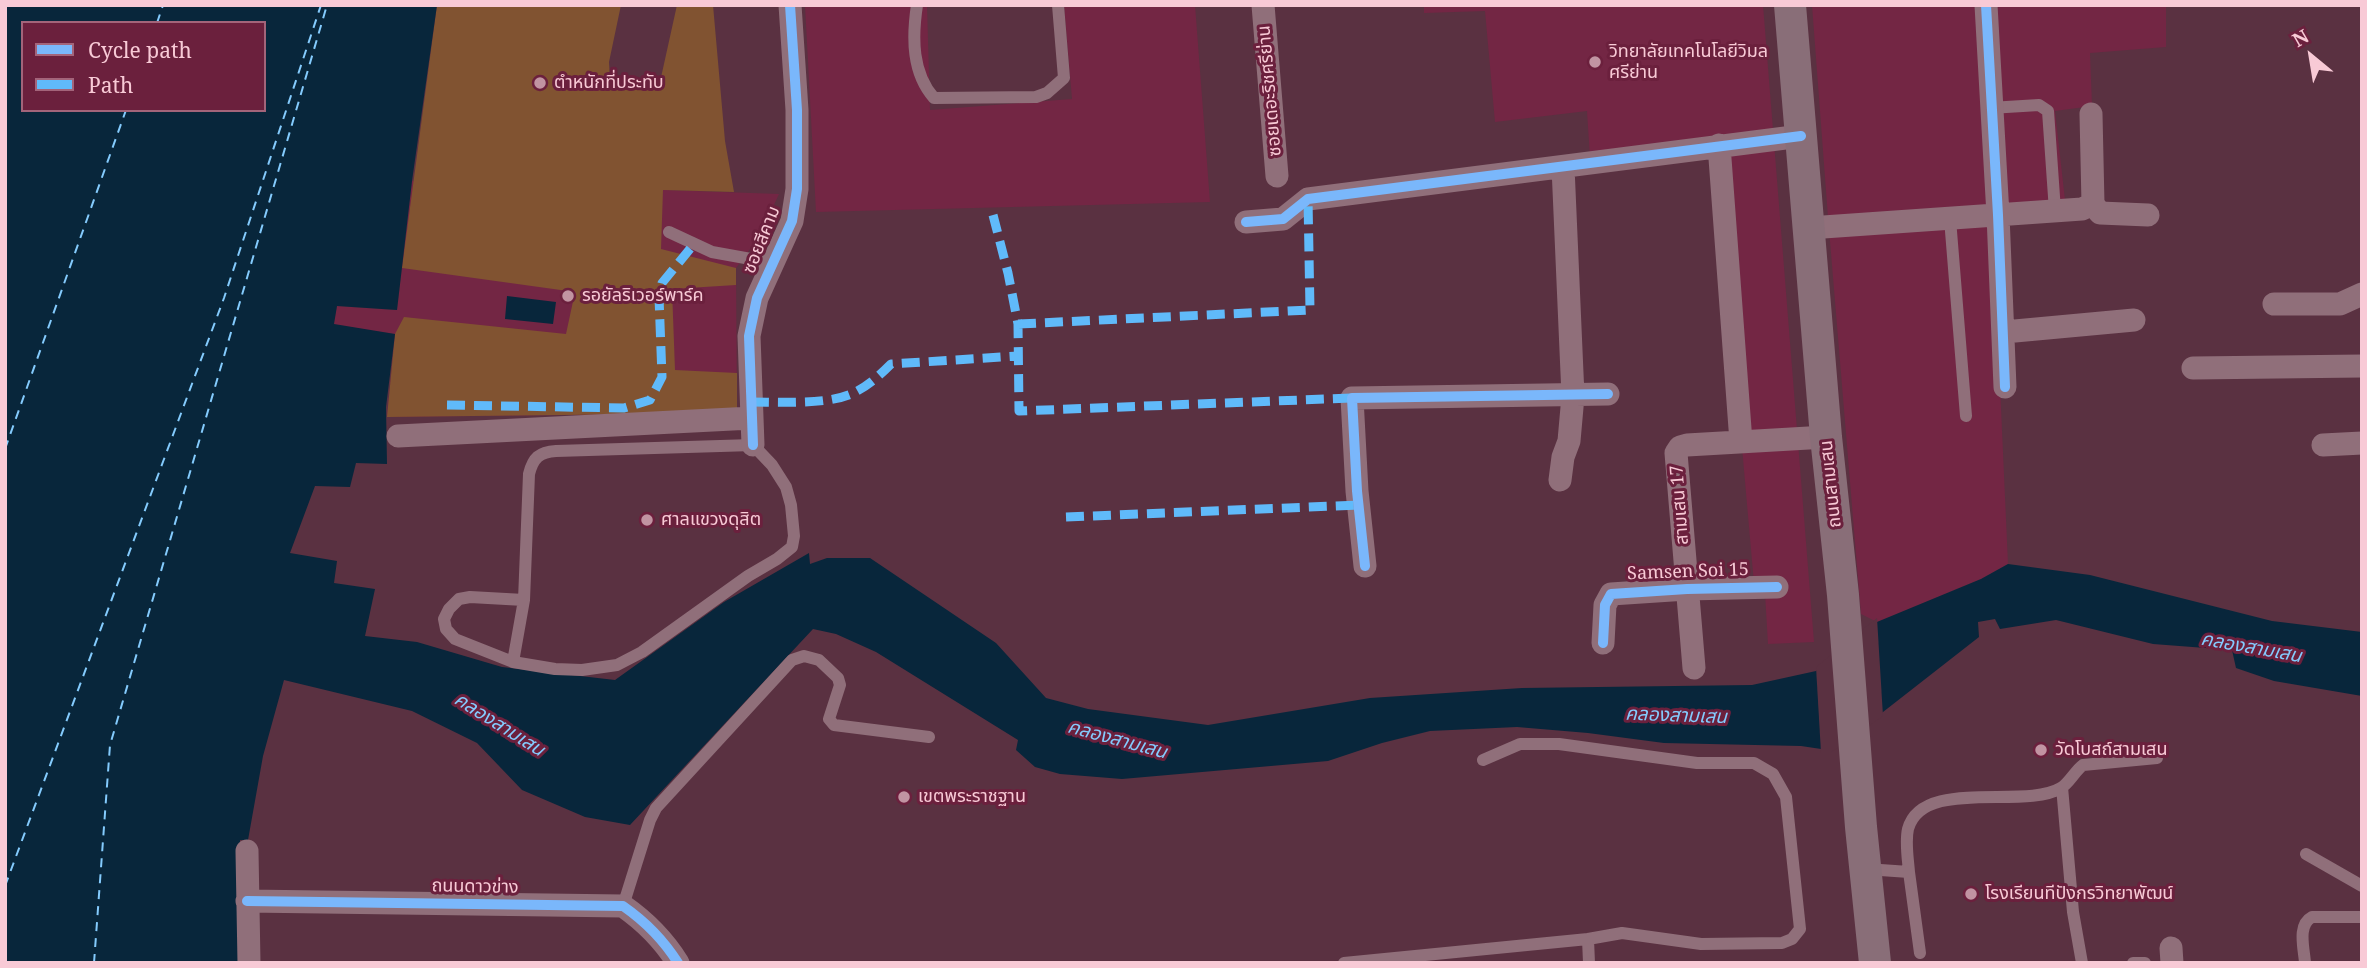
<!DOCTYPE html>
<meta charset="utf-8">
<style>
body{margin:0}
#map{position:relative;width:2367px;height:968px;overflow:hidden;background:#5a3141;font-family:"Noto Serif",serif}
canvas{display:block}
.frame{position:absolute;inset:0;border:7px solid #f8cad6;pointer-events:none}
.legend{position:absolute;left:21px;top:21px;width:245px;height:91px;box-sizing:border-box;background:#6b203d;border:2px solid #a3647a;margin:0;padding:9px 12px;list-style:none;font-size:21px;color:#f8cad6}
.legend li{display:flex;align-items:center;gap:14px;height:35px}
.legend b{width:35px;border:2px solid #a3647a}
.north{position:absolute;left:2276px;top:21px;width:70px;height:70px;-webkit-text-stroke:5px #6b203d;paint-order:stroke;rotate:330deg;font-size:19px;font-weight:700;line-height:28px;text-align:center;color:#f8cad6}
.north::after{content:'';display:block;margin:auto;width:24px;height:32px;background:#f8cad6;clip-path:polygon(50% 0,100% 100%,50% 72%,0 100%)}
</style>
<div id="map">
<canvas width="2367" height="968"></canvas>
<div class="frame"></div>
<ul class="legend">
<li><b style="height:9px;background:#7ab7fb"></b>Cycle path</li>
<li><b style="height:9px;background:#60bafa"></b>Path</li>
</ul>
<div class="north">N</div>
</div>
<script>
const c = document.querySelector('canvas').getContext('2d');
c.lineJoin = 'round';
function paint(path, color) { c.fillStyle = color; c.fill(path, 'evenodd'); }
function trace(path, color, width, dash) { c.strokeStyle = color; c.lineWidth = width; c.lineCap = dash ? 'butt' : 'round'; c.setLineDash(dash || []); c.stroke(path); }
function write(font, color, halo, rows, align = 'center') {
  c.font = font + ' "Noto Serif","Noto Sans Thai",serif'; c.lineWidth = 6; c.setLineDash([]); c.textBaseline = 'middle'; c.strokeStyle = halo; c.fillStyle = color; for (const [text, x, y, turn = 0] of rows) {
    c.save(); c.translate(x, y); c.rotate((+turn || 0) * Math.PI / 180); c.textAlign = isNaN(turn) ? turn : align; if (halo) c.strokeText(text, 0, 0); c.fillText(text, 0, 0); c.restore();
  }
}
const built = new Path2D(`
 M805 5H927L930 110 1072 99 1064 5H1195L1210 202 816 212Z
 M1424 5H1763L1814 642 1768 644 1765 593 1755 595 1715 140 1590 157 1587 111 1495 122 1485 11 1424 13Z
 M1812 5H2166V47L2090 53 2092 106 2055 111 2065 200 1992 207 2008 564 1981 579 1877 622 1861 614 1828 217Z
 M412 181 779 194 759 237 736 268 737 413 387 417 395 334 333 325 337 306 397 310Z`);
const green = new Path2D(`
 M437 5H621L609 62 610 79 660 82 677 5H713L725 141 734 192 663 190 661 249 736 268V285L672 289 675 370 737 373V413L387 417 395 334 404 317 566 334 575 292 402 268Z`);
const water = new Path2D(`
 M5 5H437L412 181 397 310 337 306 334 324 395 334 386 407 387 464 356 463 350 487 315 486 290 553 337 561 334 583 375 589 365 636 417 642 502 667 615 680 724 602 809 553 810 564 827 558H870L996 643 1046 698 1088 709 1208 725 1370 698 1522 688 1752 685 1816 671 1877 622 1981 579 2008 564 2090 575 2272 621 2362 632V696L2274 681 2236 668 2232 650 2153 644 2056 620 2000 629 1995 619 1978 622 1979 637 1883 712 1828 750 1801 746 1664 743 1588 733 1517 727 1430 731 1382 743 1328 761 1122 779 1060 774 1035 767 1016 750 1018 740 876 652 836 634 813 629 630 825 585 817 522 790 477 743 412 711 284 680 263 756 248 840H240L242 963H5ZM23 23H264V110H23Z
 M507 296 556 302 553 324 505 319Z`);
const pier = new Path2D(`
 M1877 618 1883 716 1830 753H1821L1816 667Z`);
const ferry = new Path2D(`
 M157 23 163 5
 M5 449 126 110
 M5 886 224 298 321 5
 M94 963 110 745 327 5`);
const lane = new Path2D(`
 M917 5C912 38 912 73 934 98L1036 97 1047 93 1064 78 1058 5
 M1990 108 2039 105 2048 111 2055 211
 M1950 219 1966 416
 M669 232 712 252 773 263
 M513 662 524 600 529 474C533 458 539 452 556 451L753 445 772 465 786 487 791 505 794 536 792 547 777 559 748 576 642 652 617 665 582 670 555 669 513 662 455 639 446 629 444 619 449 609 459 599 470 597 524 600
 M1483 760 1520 744H1559L1697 763H1754L1773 774 1786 797 1800 929 1792 939 1782 943 1701 944 1622 933 1588 939 1589 963
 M2062 787 2073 912 2082 963
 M2306 854 2362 886
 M1866 869 1909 872C1908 859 1905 842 1908 829 1922 777 2024 810 2061 788 2069 783 2075 771 2083 765L2157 758
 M1909 872 1920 953
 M623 906 650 820 656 808 792 660 804 656 819 660 838 678 840 685 829 719 834 725 929 737
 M1344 963 1588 939
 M2133 963H2145
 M2305 963C2304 948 2297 925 2312 917H2362`);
const street = new Path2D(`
 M1263 5 1277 176
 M1986 5 1998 215 2005 387
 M1719 145 1741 442
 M2093 204 2100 213 2148 215
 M1246 222 1283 219 1308 199 1801 136
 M1809 228 2082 209 2093 204 2091 114
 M2274 304H2340L2362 294
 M2004 332 2134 320
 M2193 368 2362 366
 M398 436 752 418
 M753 445 749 336 757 298 792 221 797 189V110L790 5
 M2323 445 2362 443
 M1560 480 1563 457 1569 441 1573 396 1563 167
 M1365 566 1357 491 1352 398 1608 394
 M1603 643 1605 605 1611 594 1687 589 1777 587
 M1694 668 1676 453 1680 447 1687 445 1826 437
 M247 851 249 963
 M247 901 623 906C646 922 663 939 678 963
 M2171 948 2172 963`);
const secondary = new Path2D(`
 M1790 5 1826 437 1843 595 1861 827 1875 963`);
const quiet = new Path2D(`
 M993 215 1008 273 1018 324 1019 411 1352 398
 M1018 324 1310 310 1308 199
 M751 402C780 402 825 405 851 394 867 387 879 376 891 364L1018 356
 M447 405 624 408 650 400 662 377 659 297 662 283 694 244
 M1066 517 1358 505`);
const cycleway = new Path2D(`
 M1986 5 1998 215 2005 387
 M1246 222 1283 219 1308 199 1801 136
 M753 445 749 336 757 298 792 221 797 189V110L790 5
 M1365 566 1357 491 1352 398 1608 394
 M1603 643 1605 605 1611 594 1687 589 1777 587
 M247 901 623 906C646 922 663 939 678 963`);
const markers = [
 [1595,62,7,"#c194a2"],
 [540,83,7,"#c194a2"],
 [568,296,7,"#c194a2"],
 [647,520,7,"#c194a2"],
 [2041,750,7,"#c194a2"],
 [904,797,7,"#c194a2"],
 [1971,894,7,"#c194a2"]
];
const poiNames = [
 ["วิทยาลัยเทคโนโลยีวิมล",1609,52],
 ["ศรีย่าน",1609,73],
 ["ตำหนักที่ประทับ",554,83],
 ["รอยัลริเวอร์พาร์ค",582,296],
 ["ศาลแขวงดุสิต",661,520],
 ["วัดโบสถ์สามเสน",2055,750],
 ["เขตพระราชฐาน",918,797],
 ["โรงเรียนทีปังกรวิทยาพัฒน์",1985,894]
];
const streetNames = [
 ["ซอยเดอะริชศรีย่าน",1270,91,-95],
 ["ซอยสีคาม",762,240,-68],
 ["ถนนสามเสน",1831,484,-96],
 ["สามเสน 17",1680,505,-94],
 ["Samsen Soi 15",1688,572,-2],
 ["ถนนดาวข่าง",475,887,1]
];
const waterNames = [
 ["คลองสามเสน",2251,648,10],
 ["คลองสามเสน",1676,716,2],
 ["คลองสามเสน",499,725,32],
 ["คลองสามเสน",1117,740,15]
];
paint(built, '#732644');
paint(green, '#815331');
paint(water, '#08263b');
paint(pier, '#5a3141');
trace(ferry, '#84cbfd', 2, [9, 7]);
trace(lane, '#906f7a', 12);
trace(street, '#906f7a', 23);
trace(secondary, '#896e78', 32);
trace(quiet, '#60bafa', 9, [18, 9]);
trace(cycleway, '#7ab7fb', 10);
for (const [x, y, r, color] of markers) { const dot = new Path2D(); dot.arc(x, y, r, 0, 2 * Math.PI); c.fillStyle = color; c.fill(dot); trace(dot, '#6b203d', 2.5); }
write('18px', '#f8cad6', '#6b203d', poiNames, 'left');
write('18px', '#f8cad6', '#6b203d', streetNames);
write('italic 19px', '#84cbfd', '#6b203d', waterNames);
</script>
